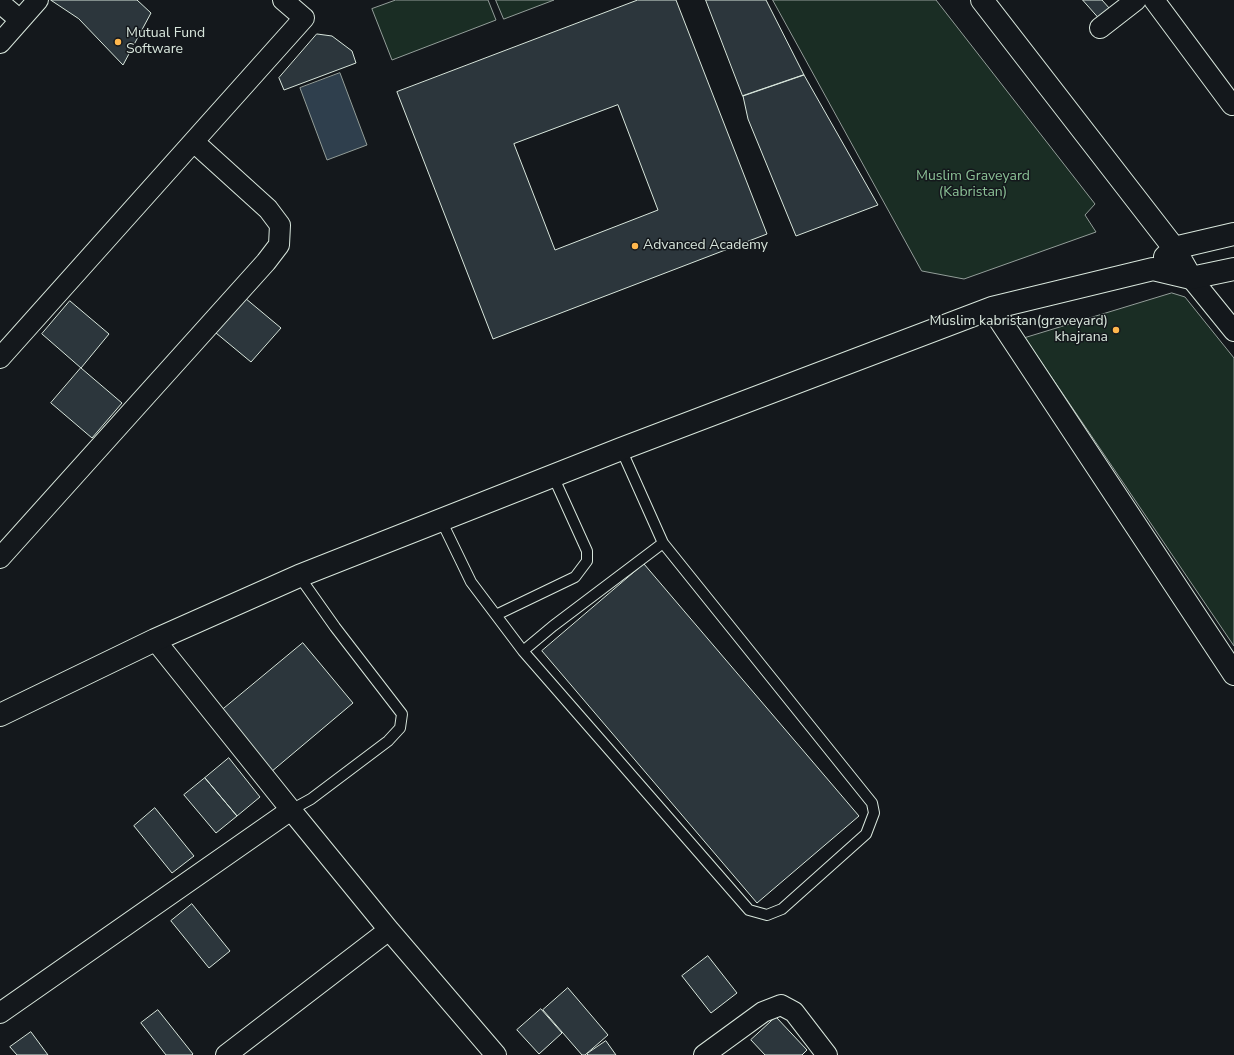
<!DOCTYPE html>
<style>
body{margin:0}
canvas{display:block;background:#14181c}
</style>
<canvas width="1234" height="1055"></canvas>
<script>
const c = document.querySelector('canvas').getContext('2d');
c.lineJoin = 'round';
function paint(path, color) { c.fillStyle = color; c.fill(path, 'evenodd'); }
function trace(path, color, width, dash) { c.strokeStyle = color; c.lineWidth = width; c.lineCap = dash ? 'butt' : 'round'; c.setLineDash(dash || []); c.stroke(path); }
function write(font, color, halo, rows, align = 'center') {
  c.font = font + ' "Nunito Sans",sans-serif'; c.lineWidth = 3; c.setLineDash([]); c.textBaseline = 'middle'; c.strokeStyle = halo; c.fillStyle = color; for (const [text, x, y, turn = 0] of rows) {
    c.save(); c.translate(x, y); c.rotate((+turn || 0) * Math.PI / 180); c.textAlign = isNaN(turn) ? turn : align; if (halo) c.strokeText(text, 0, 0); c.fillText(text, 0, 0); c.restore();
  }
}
const green = new Path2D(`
 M396 0H488L496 20 392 60 372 9Z
 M496 0H554L504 19Z
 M773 0H936L1095 204 1085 215 1096 232 964 279 922 271Z
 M1172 293 1185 297 1234 358V646L1025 338Z`);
const water = new Path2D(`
 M340 73 367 145 327 160 300 88Z`);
const building = new Path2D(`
 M51 0H137L151 13 123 65 79 19Z
 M638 0H676L767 234 493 339 397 92ZM618 105 658 210 555 250 514 144Z
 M706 0H766L804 75 743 96Z
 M1083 0H1102L1110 9 1099 18Z
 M317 34 332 36 352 51 356 63 284 90 279 78Z
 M804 75 878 205 796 236 748 119 743 96Z
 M245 298 281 328 251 362 216 333Z
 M70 301 109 334 81 368 42 334Z
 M81 368 122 403 92 438 51 403Z
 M644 564 859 816 757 903 542 651Z
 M303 643 353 703 271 772 221 711Z
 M229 758 260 797 237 816 205 778Z
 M205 778 237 816 216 833 184 795Z
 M155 808 194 856 172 873 134 826Z
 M192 904 230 951 209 968 171 921Z
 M708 956 737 993 711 1013 682 976Z
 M568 988 608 1035 585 1055H582L543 1010Z
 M541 1009 562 1033 539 1054 517 1030Z
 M158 1010 193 1054 192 1055H166L141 1023Z
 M776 1017 807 1050 802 1055H765L751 1040Z
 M31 1032 48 1055H17L10 1047Z
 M606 1041 616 1055H588L587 1054Z`);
const lane = new Path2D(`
 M621 449 663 543 872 803 874 813 866 834 782 909 767 915 749 910 523 651 553 626 663 543
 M441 520 471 582 523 651
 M496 615 575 577 587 561V551L553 476
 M291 810 311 799 388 741 400 728 402 714 335 627 299 576`);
const street = new Path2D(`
 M1154 0 1232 105 1234 104
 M0 3 20 20
 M1100 28 1136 0
 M0 43 38 0
 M1191 278 1234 331
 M0 358 304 18 283 0
 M0 558 266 262 279 245 280 225 268 209 194 142
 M155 640 291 810
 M0 1013 291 810 389 930
 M226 1055 389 930 496 1055
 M704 1055 763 1012 781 1005 794 1012 827 1055`);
const secondary = new Path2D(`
 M982 0 1174 248 1191 278
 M1165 257 1174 248 1234 234
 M992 308 1234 674
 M0 715 155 640 299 576 621 449 992 308 1153 269 1191 278 1234 269`);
const markers = [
 [118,42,4,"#ffb74d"],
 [635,246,4,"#ffb74d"],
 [1116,330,4,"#ffb74d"]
];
const poiNames = [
 ["Mutual Fund",126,34],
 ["Software",126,50],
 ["Advanced Academy",643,246],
 ["Muslim kabristan(graveyard)",1108,322,"right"],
 ["khajrana",1108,338,"right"]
];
const parkNames = [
 ["Muslim Graveyard",973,177],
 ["(Kabristan)",973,193]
];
paint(green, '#1a2d24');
trace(green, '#939e99', 1);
paint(water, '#2f3f4d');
trace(water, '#939e99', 1);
paint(building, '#2c363c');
trace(building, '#d8e6dc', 1);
trace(lane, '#d8e6dc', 12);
trace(street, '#d8e6dc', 22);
trace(secondary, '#d8e6dc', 24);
trace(lane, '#14181c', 10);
trace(street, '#14181c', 20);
trace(secondary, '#14181c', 22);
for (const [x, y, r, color] of markers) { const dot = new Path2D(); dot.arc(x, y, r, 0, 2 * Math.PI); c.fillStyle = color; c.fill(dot); trace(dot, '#14181c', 1.5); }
write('14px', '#d8e6dc', '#14181c', poiNames, 'left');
write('14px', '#8ac095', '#14181c', parkNames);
</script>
